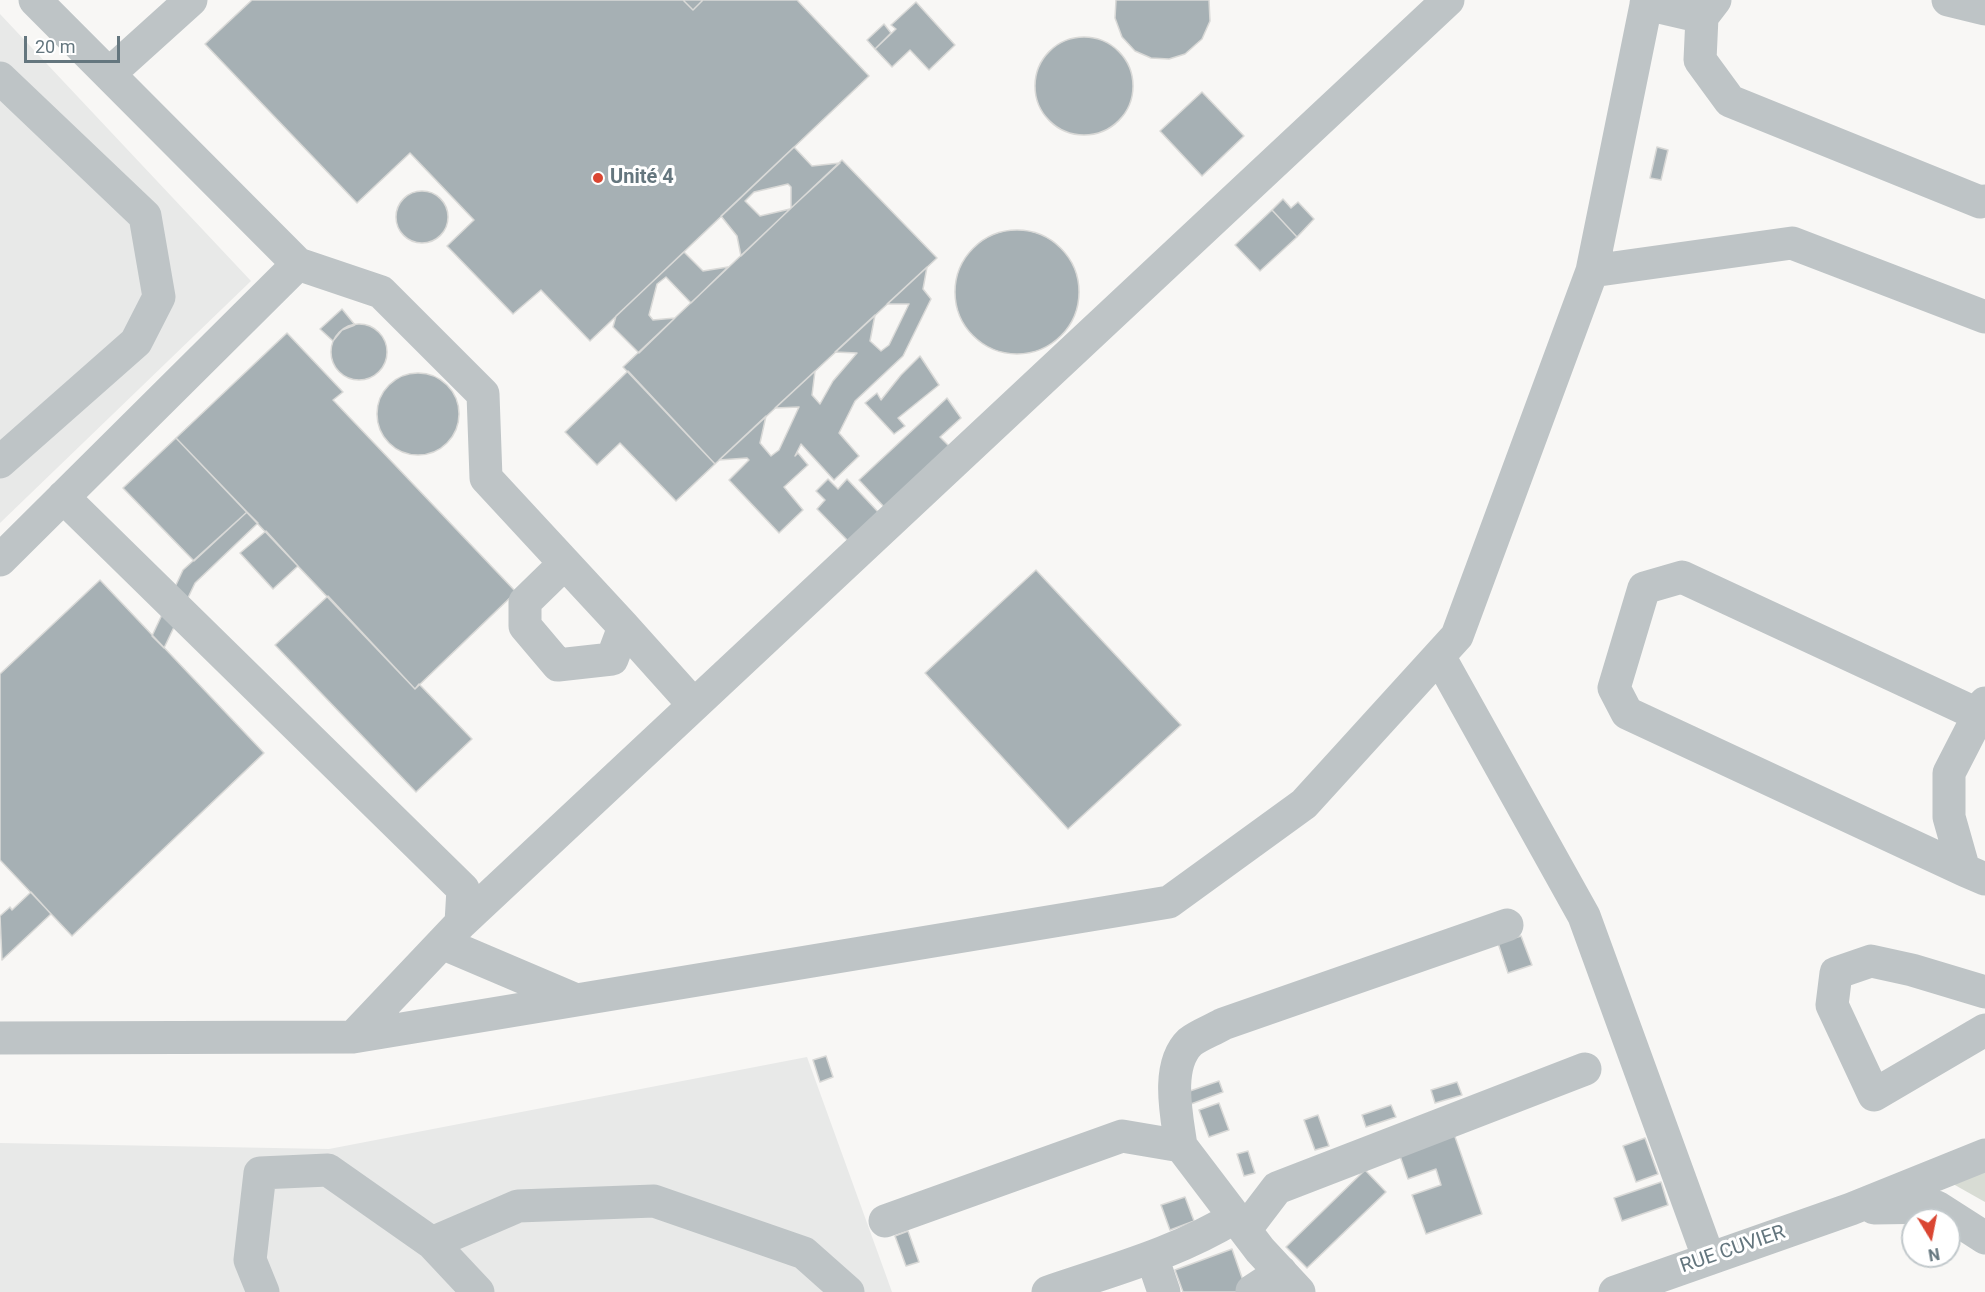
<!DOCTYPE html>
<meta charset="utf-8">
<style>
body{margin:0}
#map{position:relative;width:1985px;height:1292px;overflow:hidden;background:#f8f7f5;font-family:Roboto,sans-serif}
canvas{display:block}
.north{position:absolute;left:1901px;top:1208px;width:60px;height:60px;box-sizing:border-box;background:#fff;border:2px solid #c1c8cb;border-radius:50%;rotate:170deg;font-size:16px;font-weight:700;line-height:24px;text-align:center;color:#64767e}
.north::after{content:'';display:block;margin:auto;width:21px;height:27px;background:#da4632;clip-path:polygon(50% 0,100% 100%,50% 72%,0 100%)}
.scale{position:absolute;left:24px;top:36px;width:96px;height:27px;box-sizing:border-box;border:3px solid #64767e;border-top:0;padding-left:8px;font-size:18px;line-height:21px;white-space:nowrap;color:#64767e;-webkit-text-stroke:4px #fff;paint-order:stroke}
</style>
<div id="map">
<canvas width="1985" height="1292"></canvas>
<div class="north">N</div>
<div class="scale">20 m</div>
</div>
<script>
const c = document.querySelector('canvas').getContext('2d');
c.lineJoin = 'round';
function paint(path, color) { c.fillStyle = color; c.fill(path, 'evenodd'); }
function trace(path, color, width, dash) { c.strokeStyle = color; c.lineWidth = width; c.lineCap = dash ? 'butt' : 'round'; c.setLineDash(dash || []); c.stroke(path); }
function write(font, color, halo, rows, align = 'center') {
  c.font = font + ' Roboto,sans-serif'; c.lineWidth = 6; c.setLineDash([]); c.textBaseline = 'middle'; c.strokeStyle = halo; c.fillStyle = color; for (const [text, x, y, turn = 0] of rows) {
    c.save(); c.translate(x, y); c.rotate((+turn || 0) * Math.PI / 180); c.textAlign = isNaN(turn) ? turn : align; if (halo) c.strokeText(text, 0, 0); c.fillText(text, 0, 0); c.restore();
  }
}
const built = new Path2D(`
 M0 14 251 281 0 523Z
 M807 1057 892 1292H0V1143L329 1149Z`);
const green = new Path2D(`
 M1985 1165V1202L1946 1180Z`);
const building = new Path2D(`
 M252 0H683L693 10 703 0H797L869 76 590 341 541 290 513 314 447 246 474 220 410 153 357 203 205 44Z
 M683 0H703L693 10Z
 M1116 0H1209L1210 21 1202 39 1185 54 1169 59 1151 58 1135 51 1122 37 1115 18Z
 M916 2 955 45 929 70 910 50 892 67 875 49 896 29 891 25Z
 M884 24 891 33 875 49 867 40Z
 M1035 86a49 49 0 1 1 98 0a49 49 0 1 1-98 0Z
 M1202 92 1244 136 1202 176 1160 131Z
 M794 147 812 166 840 163 791 208V187L788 184 754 192 745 201 760 216 790 209 741 256 737 236 721 216Z
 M1657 147 1668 150 1661 180 1650 178Z
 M842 160 937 258 715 464 623 367Z
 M396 217a26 26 0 1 1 52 0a26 26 0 1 1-52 0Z
 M1283 199 1291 208 1298 202 1314 219 1297 237 1272 210Z
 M1272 210 1297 237 1260 271 1235 245Z
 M955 292a62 62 0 1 1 124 0a62 62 0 1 1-124 0Z
 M684 252 703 271 728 267 691 303 666 277 657 284 649 315 653 320 675 318 639 353 613 327 616 316Z
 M927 267 923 289 931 299 903 356 855 401 839 433 859 456 834 480 801 444 795 456 798 453 808 465 784 487 803 510 779 533 729 480 749 460 747 458 719 460 766 416 760 443 771 456 779 450 799 407 775 408 815 371 812 395 820 404 833 381 857 353 835 352 875 315 870 341 881 351 889 345 909 304H887Z
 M342 309 355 325 342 330 333 341 320 329Z
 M331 352a28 28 0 1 1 56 0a28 28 0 1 1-56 0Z
 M287 333 343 392 333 400 516 592 415 689 176 438Z
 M920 356 939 385 898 418 905 426 894 434 865 403 877 393 881 400 901 375Z
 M628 371 715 464 676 501 620 443 597 465 565 432Z
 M377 414a41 41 0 1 1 82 0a41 41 0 1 1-82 0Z
 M947 398 961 418 940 437 951 448 886 509 859 480Z
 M176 438 247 512 194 561 123 488Z
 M828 479 838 489 847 479 880 514 850 543 817 509 825 500 816 491Z
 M247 512 258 523 195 583 164 648 152 636 183 570Z
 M266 531 298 566 273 589 240 553Z
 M1036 570 1181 725 1068 829 925 673Z
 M100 580 264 753 72 936 0 860V674Z
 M328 596 415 689 419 684 472 739 416 792 275 645Z
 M31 892 51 914 2 960 0 916 10 907 12 910Z
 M1521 936 1532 965 1508 973 1498 943Z
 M826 1056 833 1077 820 1082 813 1060Z
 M1219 1081 1223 1092 1191 1104 1187 1092Z
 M1457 1082 1462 1095 1435 1103 1431 1090Z
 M1219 1103 1229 1130 1209 1137 1199 1110Z
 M1391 1105 1396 1117 1366 1127 1362 1115Z
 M1318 1115 1329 1146 1315 1150 1304 1120Z
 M1454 1134 1482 1214 1426 1234 1412 1195 1441 1185 1436 1169 1408 1179 1399 1153Z
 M1645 1138 1658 1174 1636 1182 1623 1146Z
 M1248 1151 1255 1173 1244 1176 1237 1154Z
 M1365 1170 1386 1192 1307 1268 1286 1247Z
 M1661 1182 1668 1205 1622 1221 1614 1198Z
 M1185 1197 1194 1221 1170 1230 1161 1205Z
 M908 1231 919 1262 906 1266 895 1236Z
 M1232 1249 1247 1292H1183L1175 1270Z`);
const minor = new Path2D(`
 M1715 0 1702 17 1700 60 1730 101 1980 202 1985 201
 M1948 0 1985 9
 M1646 4 1702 17
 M109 74 191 0
 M0 78 145 216 159 297 136 342 0 462
 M298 264 381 292 483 394 486 478 624 627 612 659 558 665 525 626V602L563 565
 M1592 271 1792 243 1985 317
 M63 497 463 889 461 923 353 1037
 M0 560 298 264 35 0
 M624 627 694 705
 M1439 656 1584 916 1709 1259
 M1985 703 1949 773V817L1964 870 1985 879
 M1964 870 1627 713 1614 688 1644 588 1682 577 1979 715
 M461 923 1448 0
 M442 943 576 1000
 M1985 992 1912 970 1871 961 1836 973 1832 1005 1874 1095 1985 1030
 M0 1038 353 1037 1169 902 1304 804 1457 636 1592 271 1647 0
 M1181 1146C1177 1117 1165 1066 1190 1042 1199 1035 1213 1030 1223 1024L1507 925
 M1874 1208 1937 1207 1985 1238
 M885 1221 1122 1136 1181 1146 1260 1250 1299 1292
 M1245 1230 1277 1188 1585 1069
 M1152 1257 1164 1292
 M1252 1291 1281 1272
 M263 1292 250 1260 260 1173 328 1170 432 1243
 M478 1292 432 1243 518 1206 654 1201 804 1253 848 1292
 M1048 1292C1112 1270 1177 1253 1235 1217
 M1615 1292 1851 1209 1985 1155`);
const markers = [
 [598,178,6,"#da4632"]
];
const poiNames = [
 ["Unité 4",610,178]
];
const streetNames = [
 ["RUE CUVIER",1733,1250,-19]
];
paint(built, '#e8e9e8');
paint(green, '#d8dcd4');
paint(building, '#a6b0b4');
trace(building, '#d9d9d7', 1.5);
trace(minor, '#bec4c6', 33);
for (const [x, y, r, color] of markers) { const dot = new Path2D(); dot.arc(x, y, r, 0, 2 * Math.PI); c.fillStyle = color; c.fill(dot); trace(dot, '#fff', 2); }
write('bold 20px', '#64767e', '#fff', poiNames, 'left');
write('20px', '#64767e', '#fff', streetNames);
</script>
